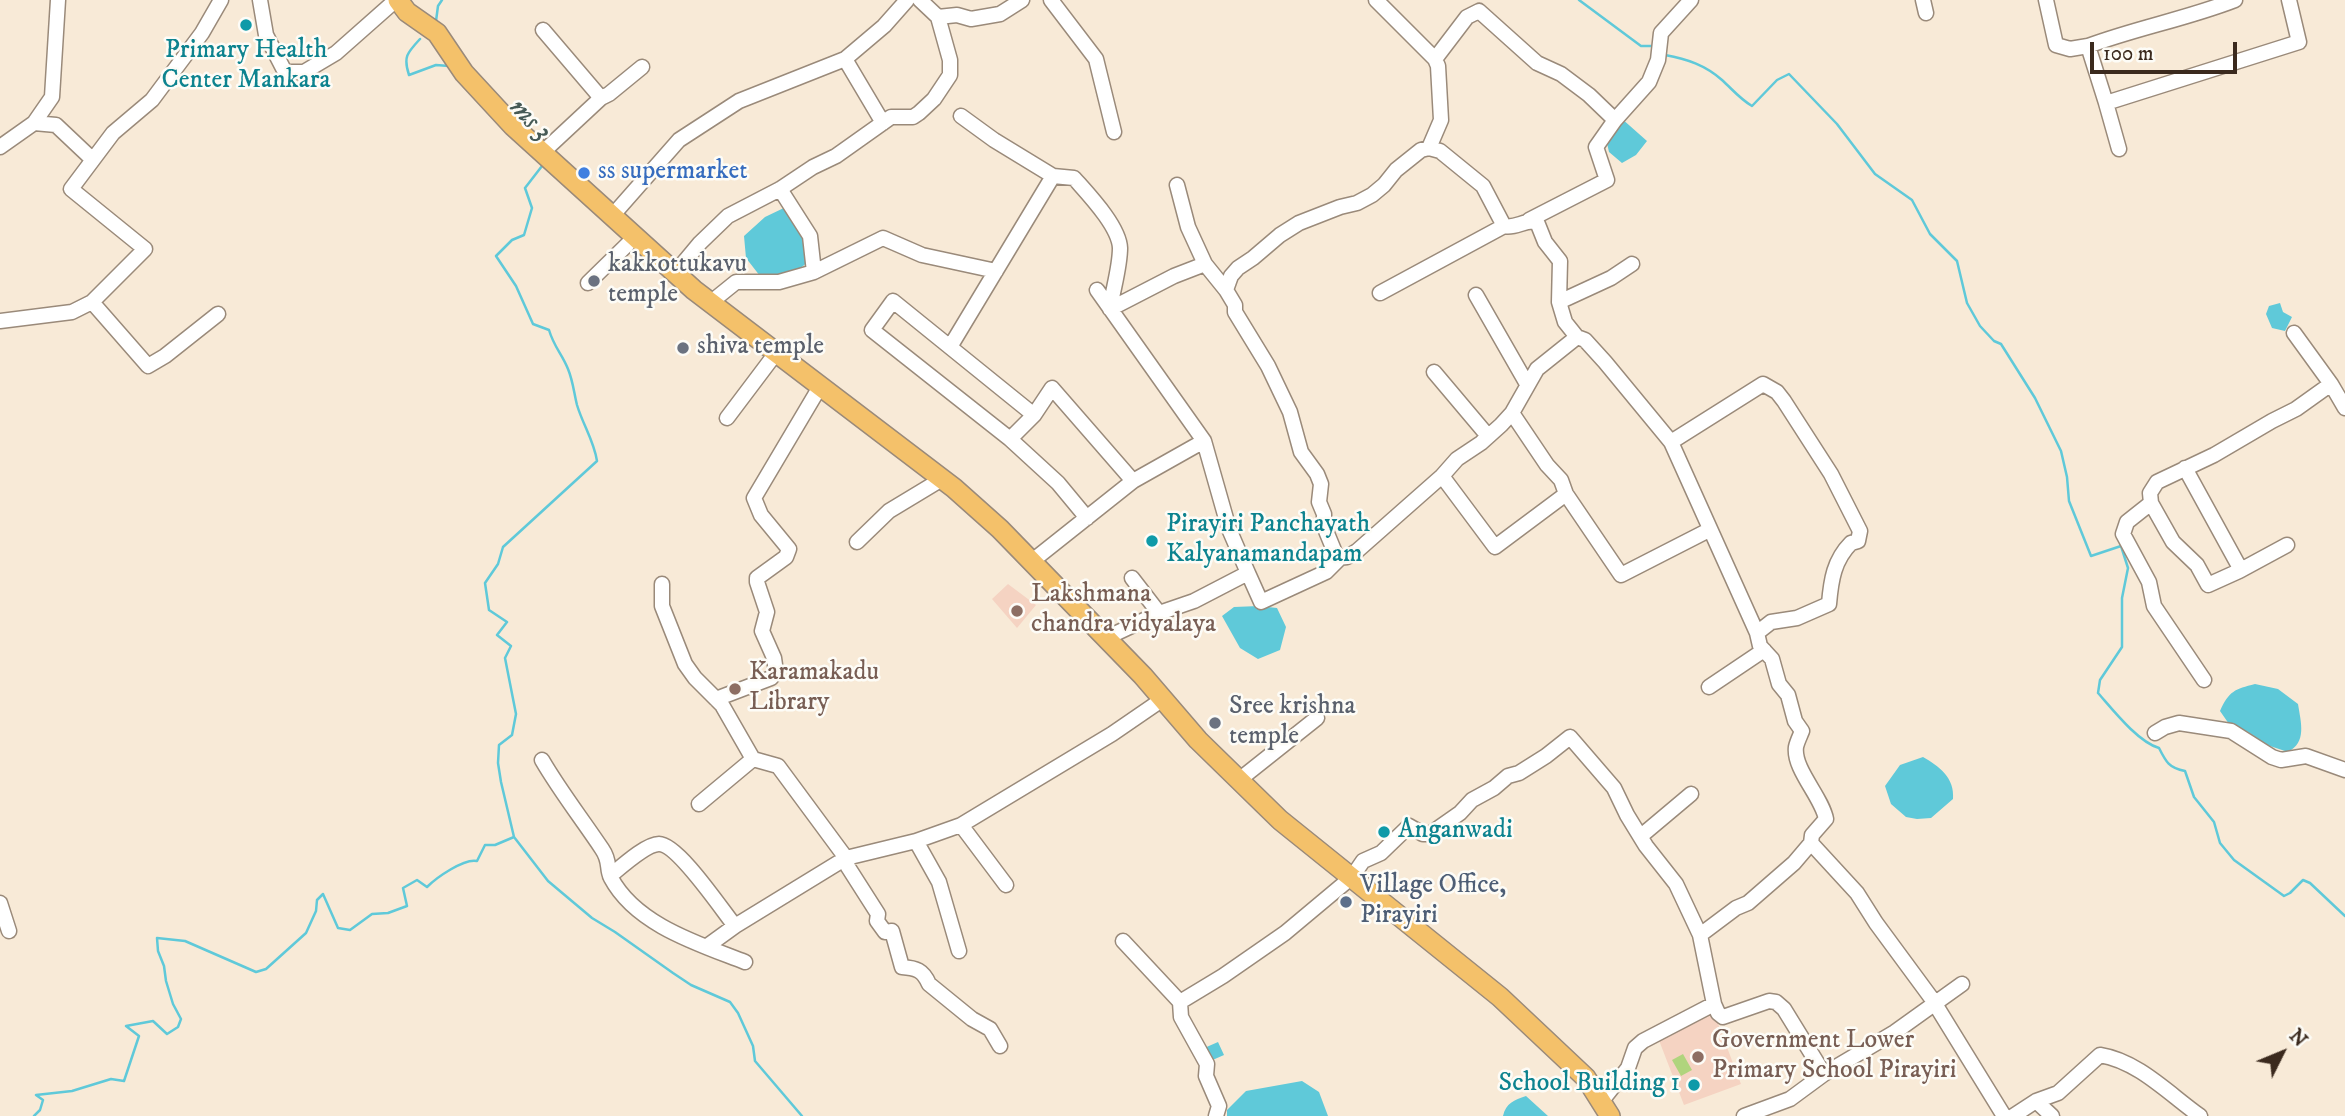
<!DOCTYPE html>
<style>
body{margin:0}
#map{position:relative;width:2345px;height:1116px;overflow:hidden;background:#f8ead7;font-family:"IM FELL DW Pica",serif}
canvas{display:block}
.north{position:absolute;left:2247px;top:1018px;width:70px;height:70px;-webkit-text-stroke:5px #fdfcf7;paint-order:stroke;rotate:47deg;font-size:19px;font-weight:700;line-height:28px;text-align:center;color:#3b2a1e}
.north::after{content:'';display:block;margin:auto;width:24px;height:32px;background:#3b2a1e;clip-path:polygon(50% 0,100% 100%,50% 72%,0 100%)}
.scale{position:absolute;left:2090px;top:42px;width:147px;height:32px;box-sizing:border-box;border:4px solid #3b2a1e;border-top:0;padding-left:9px;font-size:21px;line-height:24px;white-space:nowrap;color:#3b2a1e;-webkit-text-stroke:5px #fdfcf7;paint-order:stroke}
</style>
<div id="map">
<canvas width="2345" height="1116"></canvas>
<div class="north">N</div>
<div class="scale">100 m</div>
</div>
<script>
const c = document.querySelector('canvas').getContext('2d');
c.lineJoin = 'round';
function paint(path, color) { c.fillStyle = color; c.fill(path, 'evenodd'); }
function trace(path, color, width, dash) { c.strokeStyle = color; c.lineWidth = width; c.lineCap = dash ? 'butt' : 'round'; c.setLineDash(dash || []); c.stroke(path); }
function write(font, color, halo, rows, align = 'center') {
  c.font = font + ' "IM FELL DW Pica",serif'; c.lineWidth = 5; c.setLineDash([]); c.textBaseline = 'middle'; c.strokeStyle = halo; c.fillStyle = color; for (const [text, x, y, turn = 0] of rows) {
    c.save(); c.translate(x, y); c.rotate((+turn || 0) * Math.PI / 180); c.textAlign = isNaN(turn) ? turn : align; if (halo) c.strokeText(text, 0, 0); c.fillText(text, 0, 0); c.restore();
  }
}
const built = new Path2D(`
 M1008 584 1036 605 1017 628 992 599Z
 M1712 1008 1741 1084 1684 1105 1655 1030Z`);
const green = new Path2D(`
 M1683 1054 1692 1070 1681 1076 1672 1060Z`);
const water = new Path2D(`
 M1621 118 1647 141 1636 155 1622 163 1609 152 1606 139Z
 M788 206 815 256 791 276H760L746 258 744 236 765 217Z
 M2280 303 2283 312 2292 317 2285 331 2272 328 2266 314 2269 306Z
 M1259 606 1277 608 1286 627 1280 650 1258 659 1240 648 1222 616 1234 607Z
 M2255 684 2278 689 2298 704C2301 723 2307 742 2288 752L2267 745 2248 732 2229 724 2220 711C2229 691 2235 689 2255 684Z
 M1923 757C1939 766 1955 778 1953 799L1931 818 1917 819 1906 817 1891 804 1885 786 1900 765Z
 M1218 1042 1224 1055 1208 1062 1202 1049Z
 M1302 1081 1319 1092 1328 1116H1227V1110L1246 1091Z
 M1526 1096 1548 1116H1503C1506 1103 1514 1100 1526 1096Z`);
const stream = new Path2D(`
 M1579 0 1641 46H1651
 M436 21 438 6 442 0
 M420 39C407 53 403 57 409 75L436 65 449 66
 M1665 55C1687 59 1705 65 1722 80 1732 89 1740 99 1752 106L1777 80 1789 74 1837 124 1875 174 1912 200 1930 234 1957 261 1967 303 1980 326 1994 341 2001 344 2035 398 2061 451 2067 477 2069 501 2091 556 2121 546 2128 568 2122 598V647L2100 680 2098 693C2113 710 2138 742 2159 748 2166 762 2169 768 2185 771L2194 797 2214 822 2220 843 2234 860 2284 896 2290 893 2303 880 2310 883 2345 916
 M542 164V166L525 188 532 208 524 235 512 240 496 256 516 286 533 324 549 330C554 347 562 354 568 369 573 381 574 393 577 405 583 425 594 441 597 461L503 547 498 564 485 583 489 610 507 622 497 635 511 646 505 658 516 714 512 735 499 745 498 763 501 782 514 837 548 881 592 918 615 932 673 973 691 985 730 1002 738 1013 753 1046 755 1061 802 1116
 M34 1116 40 1110 43 1100 36 1095 72 1091 111 1079 124 1081 139 1036 126 1026 153 1021 167 1034 178 1027 181 1019 173 1004 166 981 164 966 158 951 157 938 185 941 256 972 266 969 306 933 316 911 317 900 323 894 338 928 350 930 372 914 388 913 407 906 403 888 417 880 427 887C436 878 464 858 477 861L485 845H495L514 837`);
const minor = new Path2D(`
 M260 0 266 35 285 72H304L336 53 396 0
 M920 0 938 17
 M1051 0 1096 59 1114 132
 M1376 0 1435 59 1438 66 1441 120 1429 148
 M1923 0 1926 13
 M2046 0 2056 45 2070 49 2088 46 2106 103 2299 42 2289 0
 M543 30 601 98
 M2088 46C2136 28 2186 19 2235 0
 M845 59 883 123
 M1435 59 1467 17 1479 11 1537 63 1561 74 1589 95 1615 120
 M2106 103 2119 149
 M34 123 56 125 92 159
 M0 147 34 123 52 97 58 0
 M543 152 601 98 609 94 642 67
 M1053 176 1074 178C1088 194 1119 226 1120 248 1120 267 1113 289 1110 309L1174 276 1205 264
 M1177 185 1188 227 1205 264 1226 290
 M780 189 810 236 814 272
 M613 215 679 140 739 101 845 59 884 26 907 0
 M1529 220 1607 180 1596 147 1615 120 1649 82 1658 60 1661 33 1691 0
 M675 273 700 243 728 216 780 189 813 167 836 156 891 117H913L919 113 934 99 950 75V60L938 17 957 15 971 19 1000 14 1022 0
 M588 283 636 236
 M1097 290 1204 441 1133 481
 M1380 293 1504 226
 M1476 295 1527 384
 M1559 302 1611 278 1632 264
 M710 303 736 282H779L814 272 883 238 922 255 996 271
 M218 314 165 356 148 366 92 302 145 249 71 189 113 133 152 100 202 33 221 0
 M0 321 72 312 92 302
 M2294 333 2331 384 2345 408
 M950 347 1053 176 994 140 961 116
 M1434 372 1488 436
 M1512 413 1547 465 1561 480 1566 494 1621 575 1709 530
 M1034 415 893 301 872 330 1010 439 1058 483 1087 518
 M727 418 776 353
 M1010 439 1034 415 1052 388 1133 481 1031 562
 M1671 442 1757 633
 M2185 468 2241 570
 M1442 476 1495 547 1566 494
 M2151 503 2173 542 2197 565 2208 585 2239 571 2287 545
 M857 542 889 511 942 479
 M1337 558 1347 557 1357 551 1442 476 1457 459 1481 443 1501 425 1512 413 1537 369 1577 337
 M662 584V606L685 664 695 678 722 705 753 759
 M1159 613 1194 601 1248 573 1229 529 1204 441
 M1106 638 1159 613 1132 578
 M2204 680 2154 606 2149 582 2123 534 2127 522 2151 503 2150 493 2157 482 2214 455 2272 421 2296 409 2331 384
 M1709 687 1764 650
 M716 699 771 678 776 672 774 658 762 631 767 612 757 582V578L786 557 789 549 761 515 754 498 821 385
 M2155 733 2165 727 2179 723 2231 731 2272 757 2281 760 2306 756 2345 770
 M542 760C560 791 582 819 602 849 611 862 606 868 611 878 636 925 699 944 745 962
 M1239 780 1317 718
 M699 804 753 759 778 766 846 858 848 867 878 914 877 921 885 932 892 931 902 967C916 968 923 970 929 984L972 1019 990 1029 1000 1046
 M961 825 1006 885
 M1641 836 1691 794
 M916 841 939 882 959 951
 M1811 843 1857 893 1876 923 1932 999 2004 1116
 M610 876C621 867 646 844 659 844 678 844 722 910 735 926L846 858 916 841 961 825 1112 734 1163 699
 M0 903 9 931
 M1123 941 1180 1002 1223 976 1285 933 1352 877 1363 861 1381 853 1409 826 1423 834H1430L1460 813 1472 800 1494 788 1508 776 1519 773 1546 756 1570 737 1614 788 1627 815 1646 846 1676 884 1700 935 1736 908 1748 903 1794 863 1811 843 1812 835 1826 819C1822 797 1793 769 1796 747 1797 742 1800 736 1802 731L1795 721 1788 695 1779 684 1772 659 1760 646 1757 633 1771 622 1797 618 1829 604C1831 580 1834 560 1851 543L1858 541 1860 531 1831 474 1784 401 1777 392 1763 384 1671 442 1605 362 1585 340 1577 337 1565 322 1559 302 1560 261 1545 242 1537 222C1525 219 1516 229 1504 226L1483 186 1440 151 1429 148 1421 150 1396 170 1384 185 1372 195 1357 203 1340 207 1299 223 1280 235 1253 258 1238 268 1231 276 1226 290 1235 305V312L1268 366 1290 412 1301 452 1317 474 1321 484 1319 502 1324 514V526L1338 560 1326 572 1261 602 1248 573
 M706 947 735 926
 M1180 1002 1181 1017 1207 1064 1206 1076 1219 1106 1216 1116
 M1714 1004 1718 1013 1723 1017 1769 1001 1776 1002 1784 1009 1824 1074 1790 1099 1744 1116
 M1824 1074 1895 1032 1962 984
 M2036 1101 2052 1116
 M1601 1102 1628 1068 1635 1048 1643 1041 1714 1004 1700 935
 M2013 1116 2036 1101 2058 1093 2100 1055C2138 1061 2169 1094 2200 1116`);
const major = new Path2D(`
 M398 0 407 12 437 33 464 73 513 126 694 290 954 488 1000 529 1143 676 1198 740 1280 820 1500 997 1586 1078 1610 1116`);
const markers = [
 [246,25,7,"#0f9aa8"],
 [584,173,7,"#3f7fe0"],
 [594,281,7,"#6b7280"],
 [683,348,7,"#6b7280"],
 [1152,541,7,"#0f9aa8"],
 [1017,611,7,"#8d6e63"],
 [735,689,7,"#8d6e63"],
 [1215,723,7,"#6b7280"],
 [1384,832,7,"#0f9aa8"],
 [1346,902,7,"#5c6f8a"],
 [1698,1057,7,"#8d6e63"],
 [1694,1085,7,"#0f9aa8"]
];
const cultureNames = [
 ["Primary Health",246,52,"center"],
 ["Center Mankara",246,82,"center"],
 ["Pirayiri Panchayath",1166,526],
 ["Kalyanamandapam",1166,556],
 ["Anganwadi",1398,832],
 ["School Building 1",1680,1085,"right"]
];
const shopNames = [
 ["ss supermarket",598,173]
];
const worshipNames = [
 ["kakkottukavu",608,266],
 ["temple",608,296],
 ["shiva temple",697,348],
 ["Sree krishna",1229,708],
 ["temple",1229,738]
];
const educationNames = [
 ["Lakshmana",1031,596],
 ["chandra vidyalaya",1031,626],
 ["Karamakadu",749,674],
 ["Library",749,704],
 ["Government Lower",1712,1042],
 ["Primary School Pirayiri",1712,1072]
];
const serviceNames = [
 ["Village Office,",1360,887],
 ["Pirayiri",1360,917]
];
const waterNames = [
 ["ms 3",529,121,47]
];
paint(built, '#f5d3c2');
paint(green, '#b0d47d');
paint(water, '#5fc9d9');
trace(stream, '#5fc9d9', 2.5);
trace(minor, '#9a8a7a', 17);
trace(major, '#9a8a7a', 22);
trace(minor, '#fff', 14);
trace(major, '#f4c16a', 19);
for (const [x, y, r, color] of markers) { const dot = new Path2D(); dot.arc(x, y, r, 0, 2 * Math.PI); c.fillStyle = color; c.fill(dot); trace(dot, '#fdfcf7', 2.5); }
write('26px', '#0d838f', '#fdfcf7', cultureNames, 'left');
write('26px', '#366cbe', '#fdfcf7', shopNames, 'left');
write('26px', '#5b616d', '#fdfcf7', worshipNames, 'left');
write('26px', '#785e54', '#fdfcf7', educationNames, 'left');
write('26px', '#4e5e75', '#fdfcf7', serviceNames, 'left');
write('italic 28px', '#465a56', '#fdfcf7', waterNames);
</script>
